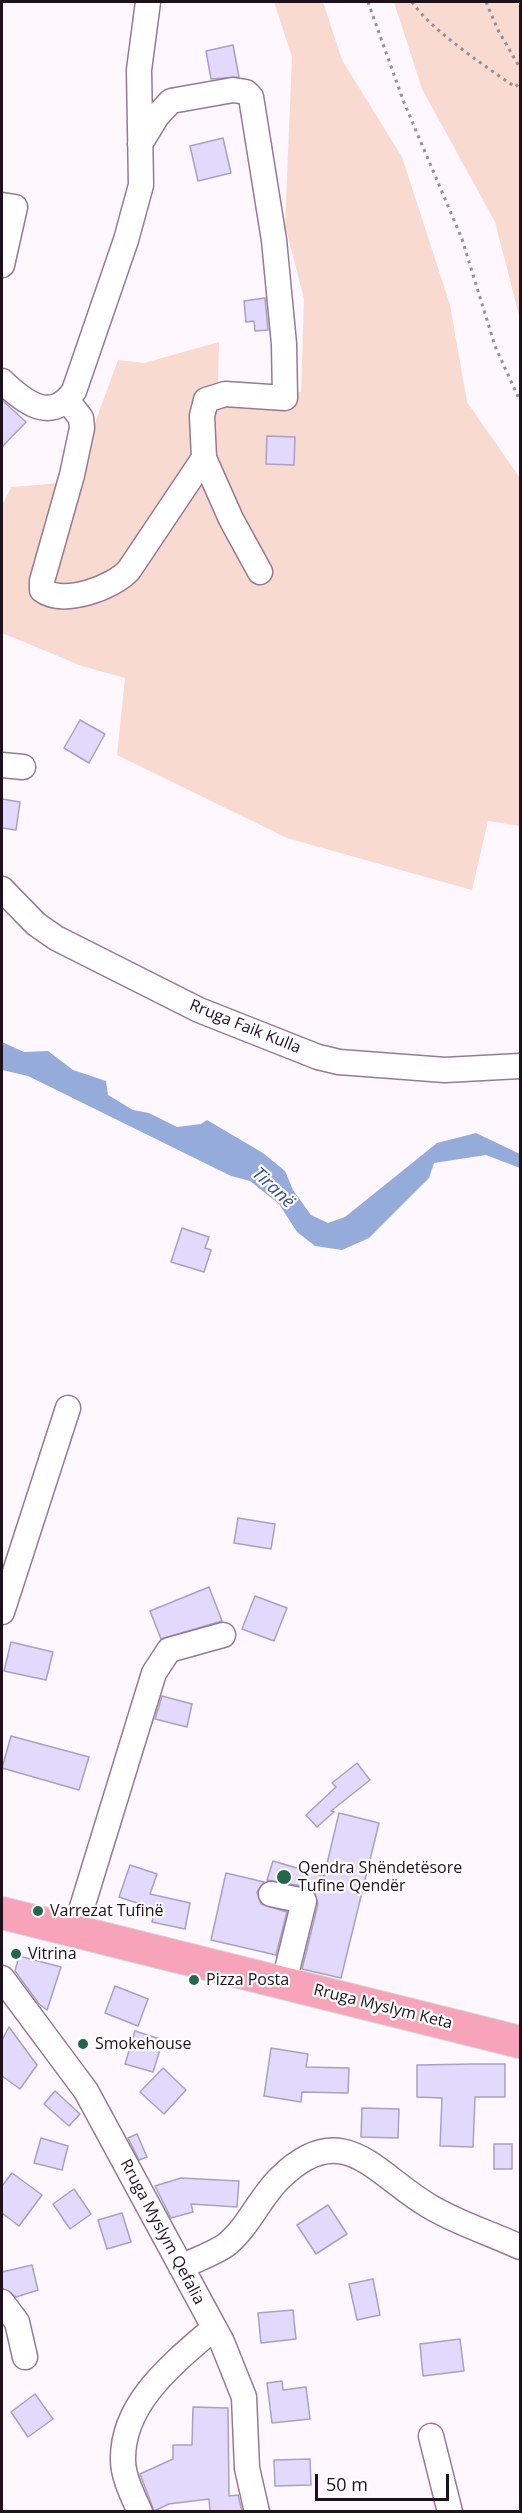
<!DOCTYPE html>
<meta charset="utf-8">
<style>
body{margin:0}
#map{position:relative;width:522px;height:2513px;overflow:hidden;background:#fef7fd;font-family:"Open Sans",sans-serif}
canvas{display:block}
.frame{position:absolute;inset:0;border:3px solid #1d121b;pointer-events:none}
.scale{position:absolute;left:315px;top:2474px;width:134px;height:27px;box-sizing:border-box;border:3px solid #1d121b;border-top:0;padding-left:8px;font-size:18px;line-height:21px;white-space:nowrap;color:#1d121b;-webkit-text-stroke:4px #fff;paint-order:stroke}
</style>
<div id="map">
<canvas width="522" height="2513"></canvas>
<div class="frame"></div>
<div class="scale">50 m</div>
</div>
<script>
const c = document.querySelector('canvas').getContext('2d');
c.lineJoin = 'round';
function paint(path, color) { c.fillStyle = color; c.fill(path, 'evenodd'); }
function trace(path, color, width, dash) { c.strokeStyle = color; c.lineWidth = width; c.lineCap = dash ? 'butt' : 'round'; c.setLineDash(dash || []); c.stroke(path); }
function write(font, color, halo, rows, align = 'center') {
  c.font = font + ' "Open Sans",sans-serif'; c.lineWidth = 4.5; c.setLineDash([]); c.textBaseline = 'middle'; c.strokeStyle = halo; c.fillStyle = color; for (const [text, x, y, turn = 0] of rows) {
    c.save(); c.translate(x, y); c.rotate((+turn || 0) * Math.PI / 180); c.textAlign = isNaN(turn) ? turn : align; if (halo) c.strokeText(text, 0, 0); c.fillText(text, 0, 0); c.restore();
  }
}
const green = new Path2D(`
 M274 2H323L342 60 402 157 450 305 467 402 520 478V826L488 821 472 890 287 838 117 755 125 678 82 666 2 633V506L11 487 85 481 88 442 118 360 144 363 219 342 218 387 301 392 304 299 285 225 292 57Z
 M394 2H520V319L495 222 422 89Z`);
const water = new Path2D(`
 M2 1042 24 1052 48 1051 73 1070 106 1081 108 1095 133 1110 149 1113 177 1127 201 1124 207 1120 263 1153 285 1171 293 1190 311 1215 328 1223 345 1217 437 1143 476 1133 520 1154V1168L486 1155 434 1163 429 1178 369 1238 342 1250 315 1246 297 1232 279 1204 250 1181 231 1176 28 1076 2 1070Z`);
const building = new Path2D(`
 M233 45 239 77 211 79 206 51Z
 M223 138 231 173 198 181 190 146Z
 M265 298 268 330 255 331 254 321 246 322 244 301Z
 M2 400 26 422 2 447Z
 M267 436 295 437 294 465 266 464Z
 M80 720 105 734 89 763 64 748Z
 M2 799 20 802 16 830 2 828Z
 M182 1228 209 1237 205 1248 211 1250 204 1272 171 1262Z
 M238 1518 275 1524 271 1549 234 1543Z
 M209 1587 222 1621 161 1639 150 1611Z
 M255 1596 287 1608 274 1641 242 1629Z
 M11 1642 53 1652 46 1680 4 1671Z
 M162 1696 192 1704 187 1727 155 1719Z
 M11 1736 89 1757 79 1790 2 1768Z
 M357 1763 370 1780 331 1811 334 1812 317 1827 306 1815 336 1787 332 1783Z
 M339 1813 379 1823 341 1978 302 1969 318 1904 314 1891 307 1887 267 1880 273 1861 324 1876Z
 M130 1865 157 1874 150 1894 190 1903 185 1929 152 1922 155 1909 119 1897Z
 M226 1873 264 1882 257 1892 261 1904 287 1912 276 1955 211 1940Z
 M19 1956 61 1967 47 2010 39 2004 15 1971Z
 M115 1986 148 1999 138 2026 105 2013Z
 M9 2027 37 2065 20 2089 2 2076V2040Z
 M135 2031 163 2040 153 2072 125 2064Z
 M271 2048 308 2054 306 2067 349 2068 348 2093 302 2092 301 2102 264 2096Z
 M474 2064H505V2097H475L473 2147 440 2146 442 2098 417 2097V2065Z
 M163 2068 186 2090 164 2114 140 2092Z
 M55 2091 80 2114 69 2126 44 2104Z
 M362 2108 399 2109 398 2138 361 2137Z
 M137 2134 147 2157 139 2160 128 2138Z
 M41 2138 68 2146 62 2170 34 2163Z
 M494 2144H512V2169H494Z
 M12 2173 42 2195 19 2226 2 2213V2186Z
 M181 2178 239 2181 237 2207 191 2204 193 2212 171 2218 155 2186Z
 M74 2189 91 2214 70 2229 53 2204Z
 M328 2205 347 2234 316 2254 297 2225Z
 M122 2213 131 2242 107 2249 98 2220Z
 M32 2265 38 2290 16 2297 2 2288V2272Z
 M373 2279 380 2315 357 2320 349 2284Z
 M293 2310 296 2339 261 2343 258 2313Z
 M460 2339 464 2371 423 2376 420 2344Z
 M282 2381 283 2390 306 2387 310 2419 272 2423 267 2383Z
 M35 2394 53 2419 28 2437 11 2412Z
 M193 2407 228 2408 229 2496 238 2495 242 2511H210L209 2499 169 2504 154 2511 140 2474 173 2459V2445H192Z
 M310 2459 311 2485 275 2486 274 2460Z`);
const path = new Path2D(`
 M368 2 403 100 462 239 495 346 520 401
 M412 2C433 32 484 65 515 87L520 83
 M486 2 498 30 520 68`);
const minor = new Path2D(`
 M140 144 157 116 171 101 233 90 246 92 251 97 274 240 284 344 285 398 225 394 206 400 202 416 204 458 231 519 260 572
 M2 205 15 207 2 265
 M2 381C24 402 51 424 74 391L126 240 141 185 139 70 148 2
 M67 400 81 418 82 428 72 475 42 581V590C63 606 113 588 129 570L204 458
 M2 765 23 767
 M2 889 36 924 56 938 199 1010 318 1057 339 1062 445 1070 520 1066
 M2 1612 68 1408
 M271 1894 304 1901 284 1982
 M75 1930 154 1673 169 1650 223 1635
 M2 1978 86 2091 222 2342 244 2397 247 2468 257 2512
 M181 2267C195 2260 213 2254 226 2245 248 2228 260 2197 280 2178 343 2116 375 2174 429 2206 457 2223 490 2233 520 2247
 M2 2302 17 2322 25 2357
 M431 2436 450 2512
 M140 2512C133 2496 123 2477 123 2460 122 2402 175 2362 214 2328`);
const major = new Path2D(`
 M2 1913 520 2042`);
const markers = [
 [284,1877,8,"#28654f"],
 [38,1911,6,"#28654f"],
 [16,1954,6,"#28654f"],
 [194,1980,6,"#28654f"],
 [83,2044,6,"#28654f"]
];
const streetNames = [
 ["Rruga Faik Kulla",245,1027,22],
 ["Rruga Myslym Keta",383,2007,14],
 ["Rruga Myslym Qefalia",162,2232,62]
];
const poiNames = [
 ["Qendra Shëndetësore",298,1868],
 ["Tufine Qendër",298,1886],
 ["Varrezat Tufinë",50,1911],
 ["Vitrina",28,1954],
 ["Pizza Posta",206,1980],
 ["Smokehouse",95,2044]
];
const waterNames = [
 ["Tiranë",273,1188,43]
];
paint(green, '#f9dad0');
paint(water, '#95abda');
paint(building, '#e3d9fd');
trace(building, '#aaa0c2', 1.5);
trace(minor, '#977a92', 27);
trace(major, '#d6d4d6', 34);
trace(path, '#988f96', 3, [3, 4.5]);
trace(minor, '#fff', 24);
trace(major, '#f7a4bb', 32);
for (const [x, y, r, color] of markers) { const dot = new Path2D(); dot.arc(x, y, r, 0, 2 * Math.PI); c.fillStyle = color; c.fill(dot); trace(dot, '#fff', 2); }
write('16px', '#1d121b', '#fff', streetNames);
write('16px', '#1d121b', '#fff', poiNames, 'left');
write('italic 18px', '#374f8b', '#fff', waterNames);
</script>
